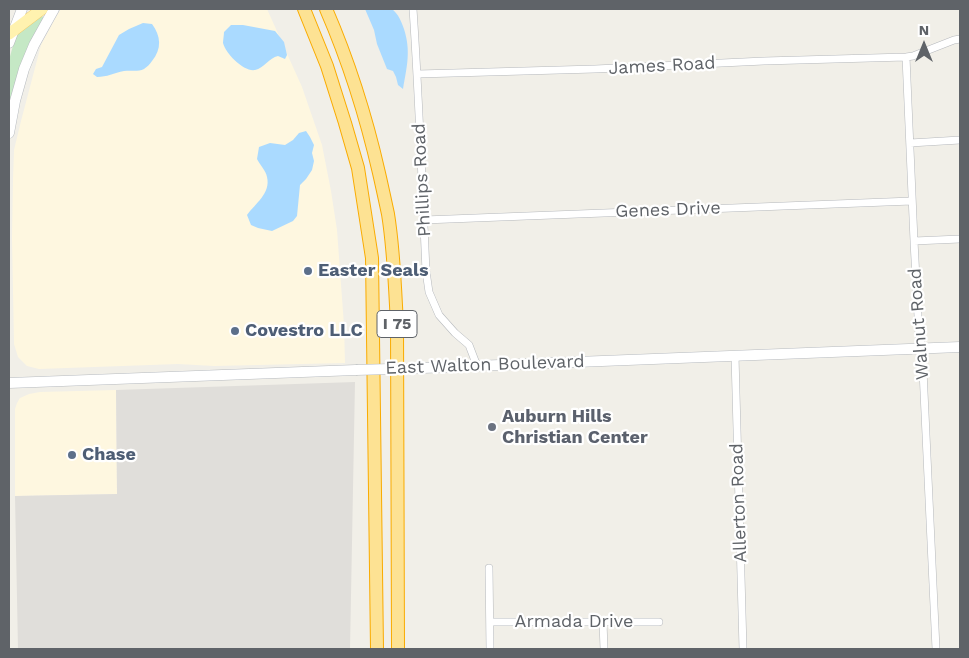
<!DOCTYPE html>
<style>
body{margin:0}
#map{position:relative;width:969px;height:658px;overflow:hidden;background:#f1efe8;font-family:"Work Sans",sans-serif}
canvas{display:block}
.frame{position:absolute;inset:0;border:10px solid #5f6368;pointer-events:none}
.north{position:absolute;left:899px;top:20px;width:50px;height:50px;-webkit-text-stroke:4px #fff;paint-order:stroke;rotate:0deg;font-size:14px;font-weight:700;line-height:20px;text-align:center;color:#5f6368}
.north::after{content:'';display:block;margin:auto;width:18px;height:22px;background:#5f6368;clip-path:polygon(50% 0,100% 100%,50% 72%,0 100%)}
</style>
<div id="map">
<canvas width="969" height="658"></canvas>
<div class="frame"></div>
<div class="north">N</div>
</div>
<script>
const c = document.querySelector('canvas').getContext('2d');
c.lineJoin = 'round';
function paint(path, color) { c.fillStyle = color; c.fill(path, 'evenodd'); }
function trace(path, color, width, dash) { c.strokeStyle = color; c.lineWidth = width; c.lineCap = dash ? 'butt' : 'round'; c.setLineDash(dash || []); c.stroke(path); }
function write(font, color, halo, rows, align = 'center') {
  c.font = font + ' "Work Sans",sans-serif'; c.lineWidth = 4.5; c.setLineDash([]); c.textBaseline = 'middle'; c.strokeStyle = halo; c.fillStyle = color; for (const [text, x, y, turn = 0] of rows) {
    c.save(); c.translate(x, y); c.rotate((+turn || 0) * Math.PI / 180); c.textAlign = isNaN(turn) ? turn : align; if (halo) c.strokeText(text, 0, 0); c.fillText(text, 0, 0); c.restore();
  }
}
const commercial = new Path2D(`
 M61 9H267L302 87 322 145 331 191 337 230 344 325 345 363 214 366 178 364 39 369 27 366 18 357 14 344 12 238 13 179 14 150 21 121 41 45 55 19Z
 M116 390 117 494 15 496V409L17 403 20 398 29 394 40 392Z`);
const industrial = new Path2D(`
 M355 382 350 649H18L15 496 117 494 116 390Z`);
const green = new Path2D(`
 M41 15 44 18 9 108V60L16 35Z`);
const water = new Path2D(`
 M365 9H392C399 15 401 21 404 29 411 51 407 66 403 89L398 85 396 77 393 71 387 69 377 44 374 30Z
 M143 23 152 24C161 36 162 49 152 61 150 64 147 67 144 69 138 72 131 70 124 71 114 73 107 77 97 77L93 74 96 69 102 67 119 35 129 29Z
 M231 25H243L275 31 284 42 287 55 285 59 278 56C269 58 264 68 255 70 244 72 226 54 223 43 223 40 224 35 224 32Z
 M306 131 310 137 314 145 312 153 314 161 312 170 306 179 300 185 297 216 293 221 272 231 258 228 251 225 247 215C255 204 271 193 267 177 266 171 260 165 257 159L259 147 270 143 285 145 293 140 299 133Z`);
const minor = new Path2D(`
 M413 9C419 96 422 184 426 271L429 292 439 315 455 333 469 345 477 366
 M906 57 914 241 919 335 922 349 936 649
 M418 74 595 69 764 61 906 57 913 56 954 40 960 39
 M910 143 960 140
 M424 220 912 201
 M914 241 960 239
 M735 356 743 649
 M489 568 490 649
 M490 622H659
 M603 622 604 649`);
const secondary = new Path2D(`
 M9 43 22 9
 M9 133 15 101 24 69 34 45 54 9
 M423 368 960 347
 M9 383 356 370`);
const primary = new Path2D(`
 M9 34 42 9`);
const motorway = new Path2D(`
 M304 9 327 66 345 123 358 168 372 258 377 649
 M326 9C349 62 366 116 379 173 382 186 385 200 388 214 394 251 395 288 397 325L398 649`);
const secondaryBridge = new Path2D(`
 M356 370 423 368`);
const markers = [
 [308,271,5,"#5c6f8a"],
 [235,331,5,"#5c6f8a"],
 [492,427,5,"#6b7280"],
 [72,455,5,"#5c6f8a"]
];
const shields = [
 [397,324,40]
];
const shieldNames = [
 ["I 75",397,324]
];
const streetNames = [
 ["James Road",662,66,-3],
 ["Phillips Road",422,180,-93],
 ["Genes Drive",668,210,-2],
 ["Walnut Road",919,324,-94],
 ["East Walton Boulevard",485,365,-2],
 ["Allerton Road",739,503,-92],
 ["Armada Drive",574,622]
];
const serviceNames = [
 ["Easter Seals",318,271],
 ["Covestro LLC",245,331],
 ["Chase",82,455]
];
const worshipNames = [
 ["Auburn Hills",502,417],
 ["Christian Center",502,438]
];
paint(commercial, '#fef7e0');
paint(industrial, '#e0deda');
paint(green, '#c5e8c5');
paint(water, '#aadaff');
trace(minor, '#b5b8bc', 8);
trace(secondary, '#b6babf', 11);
trace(primary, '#f2c960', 12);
trace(motorway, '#f9ab00', 14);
trace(minor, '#fff', 7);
trace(secondary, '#fff', 10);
trace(primary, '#fff2af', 11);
trace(motorway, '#fde293', 12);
trace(secondaryBridge, '#b6babf', 11, []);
trace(secondaryBridge, '#fff', 10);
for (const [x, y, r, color] of markers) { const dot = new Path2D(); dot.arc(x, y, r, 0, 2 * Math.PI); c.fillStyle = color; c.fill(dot); trace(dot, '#fff', 2); }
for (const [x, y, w] of shields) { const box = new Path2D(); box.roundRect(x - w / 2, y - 13.5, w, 27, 4); c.fillStyle = '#fff'; c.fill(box); trace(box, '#5f6368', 1); }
write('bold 16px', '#5f6368', null, shieldNames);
write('18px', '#5f6368', '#fff', streetNames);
write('bold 18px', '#4e5e75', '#fff', serviceNames, 'left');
write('bold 18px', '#5b616d', '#fff', worshipNames, 'left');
</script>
